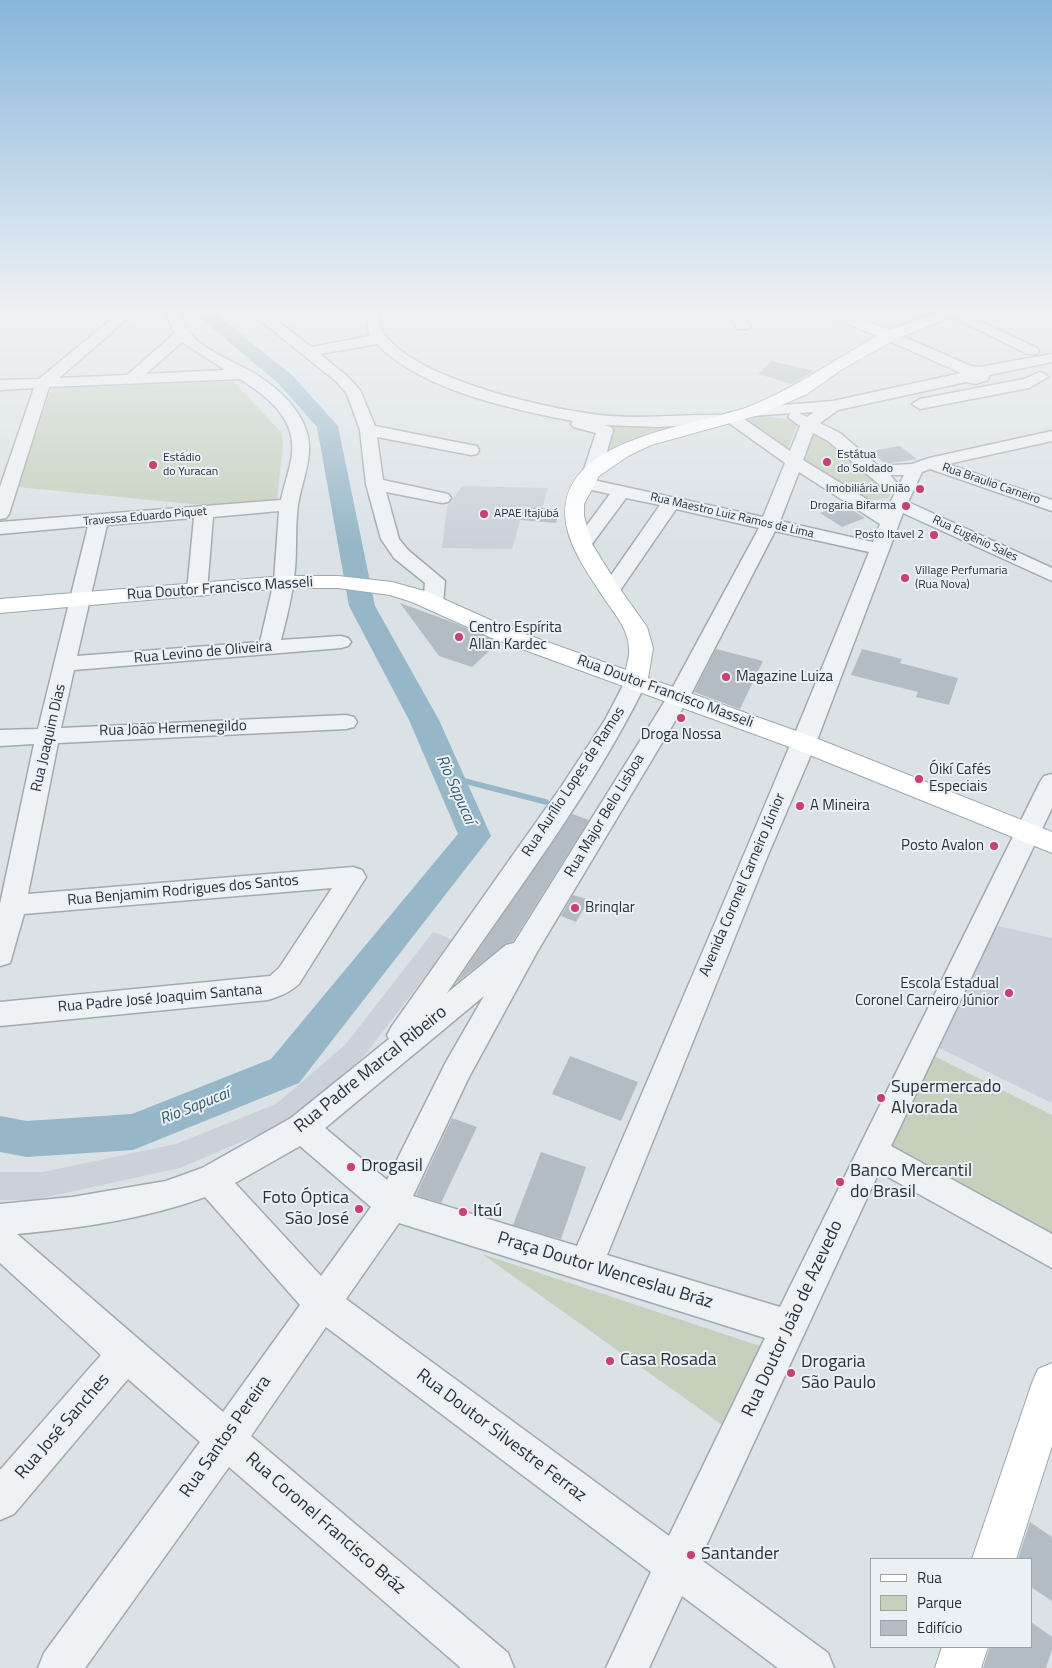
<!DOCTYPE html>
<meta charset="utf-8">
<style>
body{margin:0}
#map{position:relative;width:1052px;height:1668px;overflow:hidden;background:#dbe2e6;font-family:"Titillium Web",sans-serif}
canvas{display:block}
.legend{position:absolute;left:870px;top:1558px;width:162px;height:90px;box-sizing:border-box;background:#ebf0f4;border:1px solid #9ca4aa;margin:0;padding:6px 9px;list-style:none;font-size:15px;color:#26323c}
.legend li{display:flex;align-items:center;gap:10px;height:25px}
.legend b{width:25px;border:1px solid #9ca4aa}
</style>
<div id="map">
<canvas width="1052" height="1668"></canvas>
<ul class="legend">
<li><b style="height:6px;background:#fff"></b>Rua</li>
<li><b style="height:14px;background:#c5d0bd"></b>Parque</li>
<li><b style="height:14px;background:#b3bcc3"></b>Edifício</li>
</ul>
</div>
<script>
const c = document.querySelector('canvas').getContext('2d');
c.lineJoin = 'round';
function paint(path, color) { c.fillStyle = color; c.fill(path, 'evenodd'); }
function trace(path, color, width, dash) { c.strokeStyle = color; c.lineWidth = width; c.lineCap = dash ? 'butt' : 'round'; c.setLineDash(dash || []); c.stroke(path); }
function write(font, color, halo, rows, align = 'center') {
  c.font = font + ' "Titillium Web",sans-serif'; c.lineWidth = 4; c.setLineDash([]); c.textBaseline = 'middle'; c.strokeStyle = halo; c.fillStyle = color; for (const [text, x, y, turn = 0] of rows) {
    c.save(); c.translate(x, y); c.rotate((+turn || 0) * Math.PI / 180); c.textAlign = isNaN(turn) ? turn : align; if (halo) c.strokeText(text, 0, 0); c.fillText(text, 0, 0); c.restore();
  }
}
const built = new Path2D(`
 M462 486 548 488 542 508 524 507 512 549 442 548 447 507Z
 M997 926 1052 938V1103L939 1048Z
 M433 932 453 940 364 1056 290 1121 180 1168 33 1200H0V1172H43L176 1144 276 1104 345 1045Z`);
const green = new Path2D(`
 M233 381 281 432 283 443 277 501 222 507 17 487 51 389Z
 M760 416 787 419 797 425 786 453 746 425 749 419Z
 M609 427H669L630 441 602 459Z
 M812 431 894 490 888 498 870 500 802 459Z
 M928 1053 1052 1115V1240L886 1146Z
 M482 1254 769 1349 728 1429Z`);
const stream = new Path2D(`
 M449 777 546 802`);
const river = new Path2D(`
 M193 312H213L292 375 338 426 375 606 439 720 491 836 299 1083 133 1150 27 1157 0 1152V1116L27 1121 132 1114 271 1059 458 834 409 720 349 606 317 427 278 383Z`);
const building = new Path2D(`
 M771 361 814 371 792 384 758 374Z
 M900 446 917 459 885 464 871 451Z
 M843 504 865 518 842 527 820 513Z
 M524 507 559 509 556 523 520 520Z
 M400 603 452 622 499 642 472 667 439 656Z
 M716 649 763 661 740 709 694 692Z
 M862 649 902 659 900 663 958 678 949 705 916 697 918 692 851 675Z
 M572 814 589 820 513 941 505 944 456 983Z
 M573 895 589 900 576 922 561 916Z
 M570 1056 638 1082 621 1121 552 1094Z
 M452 1118 477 1127 441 1203 416 1195Z
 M541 1152 586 1167 561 1239 513 1225Z
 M1030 1522 1052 1537V1601L1031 1587V1559H1018Z
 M1031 1622 1052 1637V1649L1046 1668H983L990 1647H1031Z`);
const minor = new Path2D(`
 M120 312H135L59 378 127 375 174 334 166 312H180C186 345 224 356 250 371 272 383 298 405 306 430 315 454 302 480 298 505 295 526 297 548 295 569 293 593 287 617 281 640L341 636 348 638 351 642 348 646 341 648 74 670 61 728 346 715 354 717 357 722 354 727 346 729 58 743 28 894 353 867 362 870 366 877 299 984C289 993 280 996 268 1000L0 1026V1002L270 976 279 968 332 888 24 914 10 963 0 966V904L34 744 0 746V730L38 729 88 526 0 534V522L281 500C284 485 290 470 292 454 296 418 267 396 240 379L49 387 9 514 6 518 0 519V487L34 388 0 390V380L39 379ZM182 342 225 370 146 374ZM279 511 274 581 260 642 77 656 107 525 194 518 187 591 190 595H204L207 591 213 517Z
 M250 312H266L311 347 370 336 365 312H379C380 318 380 329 384 334 418 381 553 411 610 416 648 419 686 414 724 415L731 412 737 414 790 451 800 426 788 417 791 413 753 416 747 414 745 411 747 408 833 401 961 373 885 339 883 336 885 333H895L971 366 980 367 1052 354V362L989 375 988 380 976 384 966 382 838 410 820 423 840 433 878 466 912 464 929 458 1052 431V441L948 464 1052 500V511L930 469 922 472 908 502 1052 568V581L903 513 816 743 768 855 607 1255 780 1307 1040 782 1044 776 1052 774V808L891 1146 1052 1234V1268L879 1172 700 1559 828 1653 834 1668H778L682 1596 649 1668H606L651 1572 326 1327 251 1436 508 1653 514 1668H461L229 1467 85 1668H38L44 1653 200 1442 128 1379 14 1514 0 1520V1470L101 1355 0 1263V1204L72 1197 166 1181 202 1168 291 1118 389 1039 387 1035 392 1026 561 787 605 720 628 676 636 674 644 676 647 681C593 792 516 891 447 993L506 945 514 943 668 696 759 528 676 509 617 595H603L600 591 660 505 626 498 589 548H575L573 544 610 494 578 487 575 483 578 479 584 478 763 517 785 463 729 423 658 427 604 425 611 427 613 430 601 472 598 476H586L583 472 596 433 573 427 571 424 573 421C511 409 421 390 377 344L320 354 347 376 360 390 375 426 471 445 477 446 479 450 477 454 471 455 377 437 383 480 448 494 451 498 448 502 442 503 386 492 399 539 408 550 445 581 443 604 440 608 433 610 426 608 423 604 425 583 394 558 381 539 366 484 360 430 347 394 337 382ZM814 412 807 417 799 413ZM813 433 828 441 881 486H893L896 482 890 475H904L886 511 803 460ZM799 472 880 524 873 542 780 521ZM775 531 869 552C776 785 675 1015 577 1246L413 1196 468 1079 537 952 690 696ZM484 996 446 1062 387 1180 325 1128ZM300 1146 371 1207 321 1276 235 1183ZM205 1197 300 1305 223 1412 17 1234C81 1228 145 1219 205 1197ZM399 1223 765 1338 669 1536 346 1299Z
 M736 312H748L749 314 745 319 750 326 748 329H738L731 319Z
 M943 312H961L1037 348 1039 351 1037 354H1027Z
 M1040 372 1045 374 1048 377 1029 388 920 409 912 404 920 399 1024 379Z`);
const major = new Path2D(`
 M824 312H845L890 330 937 312H959L956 315 896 339 841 370 807 394 759 415 651 445 628 456 599 476 584 504V516L592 544 620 589 647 627 653 648 648 678 813 737 1052 832V853L795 749 492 638 412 602 390 595 338 588H284L0 613V599L284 576H338L392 582 428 592 508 628 626 670C627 663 630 655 629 648 628 626 611 610 600 592 588 574 574 553 568 532 543 439 691 428 748 407 794 389 834 360 877 336L827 315Z
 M1052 1363V1446L1016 1559H972L1032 1383 1038 1369Z
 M942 1647H988L981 1668H935Z`);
const markers = [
 [827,462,5,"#cd3e71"],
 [153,465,5,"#cd3e71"],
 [920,489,5,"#cd3e71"],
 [906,506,5,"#cd3e71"],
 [484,514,5,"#cd3e71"],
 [934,535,5,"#cd3e71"],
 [905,578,5,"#cd3e71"],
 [459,637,5,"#cd3e71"],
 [726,677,5,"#cd3e71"],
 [681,718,5,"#cd3e71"],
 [919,779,5,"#cd3e71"],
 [800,806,5,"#cd3e71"],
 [994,846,5,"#cd3e71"],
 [575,908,5,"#cd3e71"],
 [1009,993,5,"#cd3e71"],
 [881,1098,5,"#cd3e71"],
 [351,1167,5,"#cd3e71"],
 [840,1182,5,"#cd3e71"],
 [359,1209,5,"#cd3e71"],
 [463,1212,5,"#cd3e71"],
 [610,1361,5,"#cd3e71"],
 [791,1373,5,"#cd3e71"],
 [691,1555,5,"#cd3e71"]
];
const farPoinames = [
 ["Estátua",837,455],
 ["do Soldado",837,469],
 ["Estádio",163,458],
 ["do Yuracan",163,472],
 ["Imobiliária União",910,489,"right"],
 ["Drogaria Bifarma",896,506,"right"],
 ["APAE Itajubá",494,514],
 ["Posto Itavel 2",924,535,"right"],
 ["Village Perfumaria",915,571],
 ["(Rua Nova)",915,585]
];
const farStreetnames = [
 ["Rua Braulio Carneiro",991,484,19],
 ["Rua Maestro Luiz Ramos de Lima",732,516,13],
 ["Travessa Eduardo Piquet",145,517,-5],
 ["Rua Eugênio Sales",975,539,25]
];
const streetNames = [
 ["Rua Doutor Francisco Masseli",220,589,-4],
 ["Rua Levino de Oliveira",203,653,-5],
 ["Rua Doutor Francisco Masseli",665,692,20],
 ["Rua João Hermenegildo",173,729,-2],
 ["Rua Joaquim Dias",49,738,-77],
 ["Rua Aurílio Lopes de Ramos",574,782,-57],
 ["Rua Major Belo Lisboa",605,816,-59],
 ["Avenida Coronel Carneiro Júnior",743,885,-67],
 ["Rua Benjamim Rodrigues dos Santos",183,891,-5],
 ["Rua Padre José Joaquim Santana",160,999,-5]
];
const poiNames = [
 ["Centro Espírita",469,628],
 ["Allan Kardec",469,645],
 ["Magazine Luiza",736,677],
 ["Droga Nossa",681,735,"center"],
 ["Óikí Cafés",929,770],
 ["Especiais",929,787],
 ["A Mineira",810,806],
 ["Posto Avalon",984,846,"right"],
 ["Brinqlar",585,908],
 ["Escola Estadual",999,984,"right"],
 ["Coronel Carneiro Júnior",999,1001,"right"]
];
const waterNames = [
 ["Rio Sapucaí",455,790,66],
 ["Rio Sapucaí",195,1107,-22]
];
const nearStreetnames = [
 ["Rua Padre Marcal Ribeiro",371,1070,-39],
 ["Praça Doutor Wenceslau Bráz",605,1271,17],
 ["Rua Doutor João de Azevedo",793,1319,-65],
 ["Rua José Sanches",63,1427,-49],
 ["Rua Doutor Silvestre Ferraz",501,1436,37],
 ["Rua Santos Pereira",226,1437,-55],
 ["Rua Coronel Francisco Bráz",325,1524,41]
];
const nearPoinames = [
 ["Supermercado",891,1088],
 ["Alvorada",891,1109],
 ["Drogasil",361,1167],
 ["Banco Mercantil",850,1172],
 ["do Brasil",850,1193],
 ["Foto Óptica",349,1199,"right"],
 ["São José",349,1220,"right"],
 ["Itaú",473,1212],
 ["Casa Rosada",620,1361],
 ["Drogaria",801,1363],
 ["São Paulo",801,1384],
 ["Santander",701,1555]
];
paint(built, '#cad1d8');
paint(green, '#c5d0bd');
trace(stream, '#96b7c7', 5.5);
paint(river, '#96b7c7');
paint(building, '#b3bcc3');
trace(minor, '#a1aab0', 3);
trace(major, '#9ba9b1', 2);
paint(minor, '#eef2f4');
paint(major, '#fff');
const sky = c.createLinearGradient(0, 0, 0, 545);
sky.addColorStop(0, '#87b5db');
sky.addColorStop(0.57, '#eff2f4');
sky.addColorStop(1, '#eff2f400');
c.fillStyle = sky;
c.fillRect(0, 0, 1052, 545);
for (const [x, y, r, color] of markers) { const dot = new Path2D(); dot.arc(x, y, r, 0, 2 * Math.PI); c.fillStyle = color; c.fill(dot); trace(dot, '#ebf0f4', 2); }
write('12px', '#26323c', '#ebf0f4', farPoinames, 'left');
write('12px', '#26323c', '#ebf0f4', farStreetnames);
write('15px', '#26323c', '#ebf0f4', streetNames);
write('15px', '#26323c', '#ebf0f4', poiNames, 'left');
write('italic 16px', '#30596f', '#ebf0f4', waterNames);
write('18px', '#26323c', '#ebf0f4', nearStreetnames);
write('18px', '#26323c', '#ebf0f4', nearPoinames, 'left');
</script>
